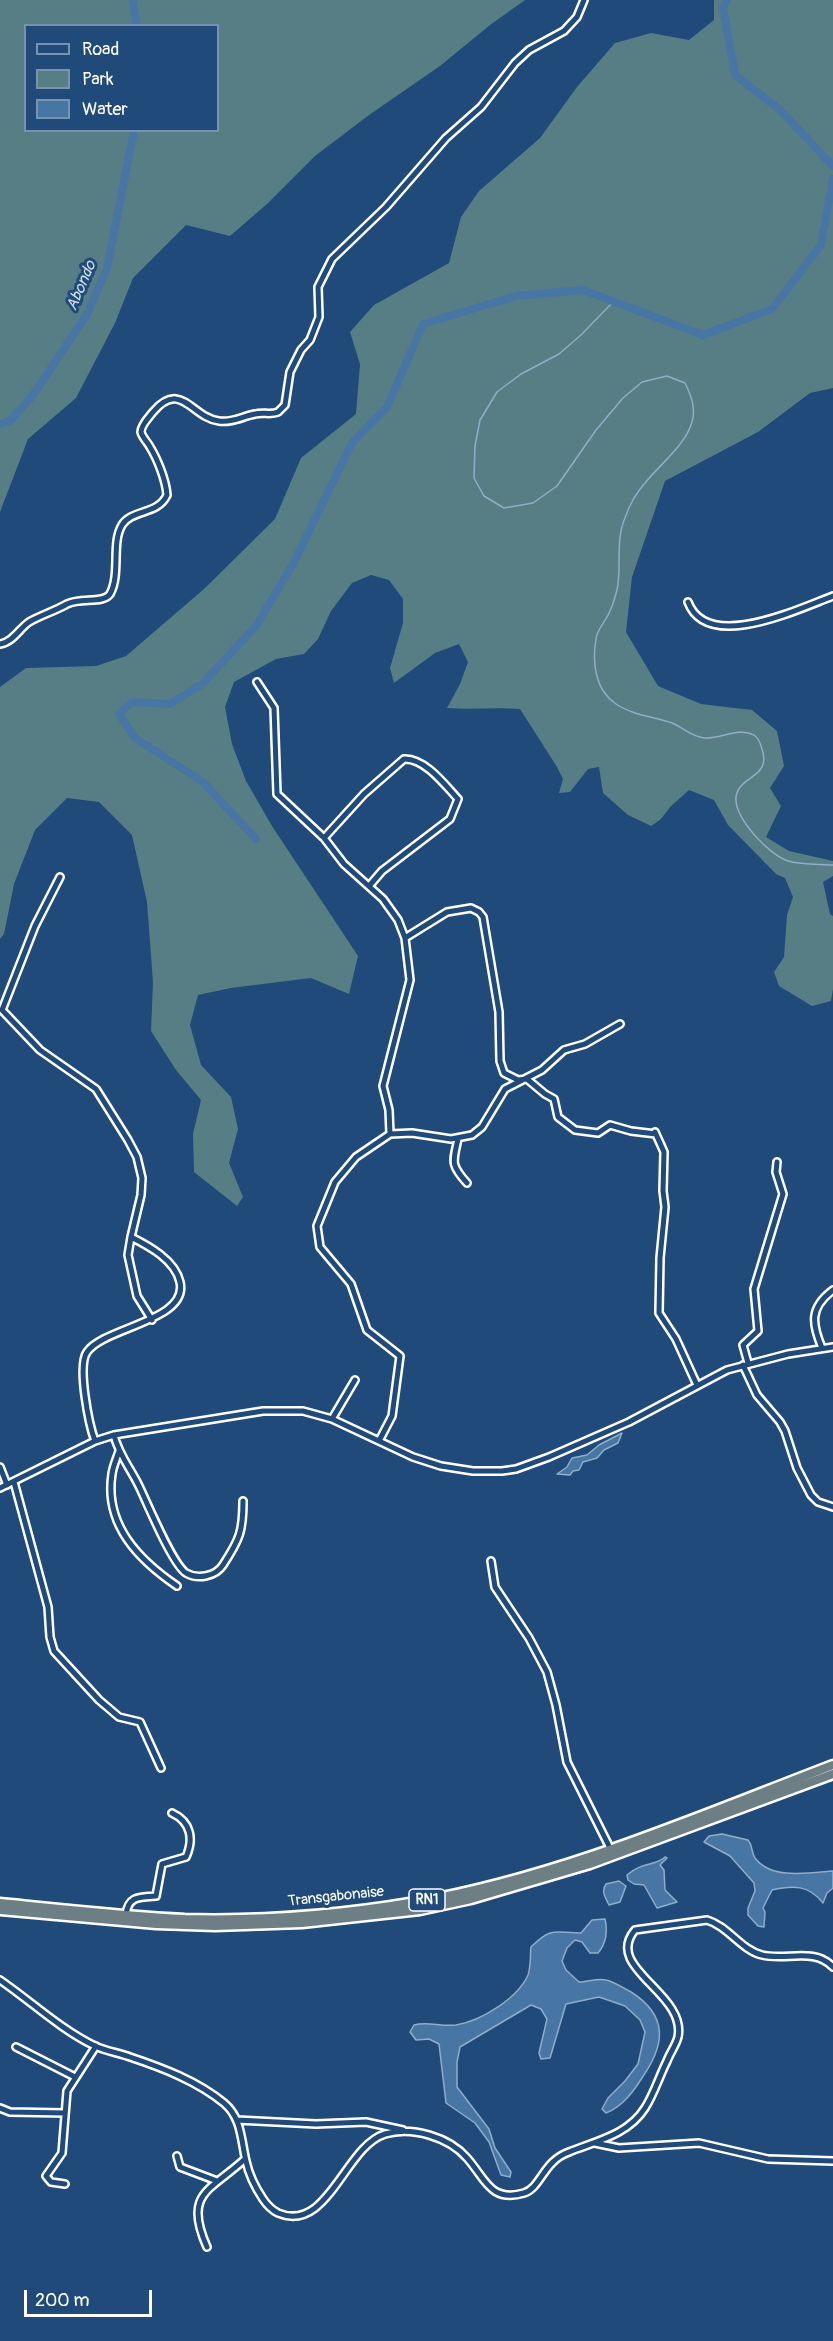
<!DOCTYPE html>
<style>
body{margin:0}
#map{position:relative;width:833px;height:2341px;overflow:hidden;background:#1f4a7a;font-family:Pangolin,sans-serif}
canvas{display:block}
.legend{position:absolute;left:24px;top:24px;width:195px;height:108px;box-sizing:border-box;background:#1f4a7a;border:2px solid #7992af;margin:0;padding:8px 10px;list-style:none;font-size:18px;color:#fff}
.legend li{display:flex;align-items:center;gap:12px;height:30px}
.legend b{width:30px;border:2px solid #7992af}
.scale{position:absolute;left:24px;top:2290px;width:128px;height:27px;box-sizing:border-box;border:3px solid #fff;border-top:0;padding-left:8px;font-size:18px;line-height:21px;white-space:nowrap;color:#fff;-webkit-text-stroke:4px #1f4a7a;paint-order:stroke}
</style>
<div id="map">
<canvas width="833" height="2341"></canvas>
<ul class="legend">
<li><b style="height:8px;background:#1f4a7a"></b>Road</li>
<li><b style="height:16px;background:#577e85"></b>Park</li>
<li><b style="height:16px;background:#4876a4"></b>Water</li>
</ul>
<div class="scale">200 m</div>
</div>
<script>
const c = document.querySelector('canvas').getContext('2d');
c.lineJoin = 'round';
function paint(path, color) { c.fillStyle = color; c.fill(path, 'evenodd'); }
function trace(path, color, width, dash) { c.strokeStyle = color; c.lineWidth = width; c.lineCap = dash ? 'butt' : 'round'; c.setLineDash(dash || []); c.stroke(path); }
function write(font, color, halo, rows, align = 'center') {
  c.font = font + ' Pangolin,sans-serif'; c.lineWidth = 6; c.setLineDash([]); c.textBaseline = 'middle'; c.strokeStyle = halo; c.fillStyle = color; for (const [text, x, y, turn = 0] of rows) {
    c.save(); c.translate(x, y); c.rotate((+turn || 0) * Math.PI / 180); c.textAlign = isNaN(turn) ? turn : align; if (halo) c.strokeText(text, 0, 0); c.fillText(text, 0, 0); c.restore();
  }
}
const green = new Path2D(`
 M0 0H525L490 25 440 66 369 115 315 156 267 204 230 236 186 225 133 278 115 323 76 398 28 439 0 512ZM26 26H218V130H26Z
 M714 0H833V388L810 393 758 432 665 481 632 577 626 632 658 686 701 704 752 710 777 731 784 766 770 788 781 806 766 837 789 851 833 861V876L823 882 830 914 833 916V989L831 1001 812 1006 779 986 774 972 784 957 787 915 793 897 785 878 776 874 728 825 714 800 689 790 670 807 661 819 651 826 628 815 603 793 599 767 588 769 570 792 559 793 563 779 557 767 520 709C495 707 472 710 447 708L460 684 468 662 459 644 435 653 394 683 390 668 403 623V599L389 580 371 575 352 583 331 611 318 639 304 654 276 659 234 682 225 707 232 744 246 781 272 826 358 956 349 994 311 978 231 988 198 995 190 1025 201 1065 231 1097 238 1129 229 1163 243 1197 237 1206 194 1172 193 1134 201 1100 176 1070 151 1031 153 982 147 902 132 835 99 802 67 798 35 830 14 884 4 934 0 939V687L26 668 96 666 126 656 204 589 275 519 301 458 356 414 360 364 350 332 374 305 449 263 461 217 479 191 540 138 577 87 615 43 651 33 689 40 714 20Z`);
const water = new Path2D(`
 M622 1433 618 1443 604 1450 597 1458 583 1462 579 1470 573 1471 570 1475 557 1474 567 1467 572 1458 587 1455 599 1445Z
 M722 1834 748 1840C753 1846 751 1852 755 1858 771 1880 809 1873 833 1871V1888L827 1893 823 1903C809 1885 793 1885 772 1890L763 1908 765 1912 764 1927 758 1926 748 1915V1908L755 1891 754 1883 730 1856 704 1842 709 1836Z
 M665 1857 667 1858 660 1865 664 1870 665 1890 677 1902 657 1908 644 1885 634 1884 628 1880 627 1875C641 1862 656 1866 665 1857Z
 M619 1881 626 1886 620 1902 609 1905C605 1897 601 1891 606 1884Z
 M605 1919C608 1931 606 1944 598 1953H590L582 1942 575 1940 567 1948 562 1961 566 1970 579 1982C587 1982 598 1978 606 1980 615 1982 623 1988 631 1992 669 2016 665 2045 642 2078 633 2092 622 2107 606 2113L602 2109 608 2098 625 2081 638 2064 645 2032 640 2020 625 2006 599 1997 566 2004 550 2058 541 2059 539 2053 547 2019 541 2009 531 2005 460 2047 457 2062V2087L489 2129 495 2148 511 2172 510 2177 501 2175 489 2142 475 2123 446 2103 439 2044 429 2039 416 2040 410 2032 414 2025C428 2021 441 2027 456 2025 481 2021 518 1998 528 1975 531 1967 530 1955 531 1947 552 1926 555 1933 581 1933L592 1920Z`);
const stream = new Path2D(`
 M613 302 581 335 559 354 521 374 497 392 480 420 475 446 474 478 484 496 504 508 533 503 557 486 596 430 623 398 642 382 667 376 685 383C691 395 696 408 692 422 685 446 660 464 645 483 637 492 629 506 625 518 615 541 622 566 617 590 615 597 613 605 610 611 606 621 597 629 596 639 592 663 595 690 616 704 632 715 655 717 672 723 684 728 692 737 705 738 720 739 739 727 754 735 758 738 760 742 761 746 774 779 739 774 736 797 734 818 769 855 788 861 801 865 819 864 833 865`);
const river = new Path2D(`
 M133 0 137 26
 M727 0 723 7 735 75 779 109 833 166
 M0 424 10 421 33 395 87 314 107 268 134 130
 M256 839 203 782 135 738 119 714 132 702 170 704 202 684 256 626 293 564 352 443 387 407 423 324 516 296 583 290 703 335 772 309 821 245 833 179`);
const minor = new Path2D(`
 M688 602C707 653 798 609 833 596
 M0 644C13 642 19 629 29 622 41 615 55 611 67 604 81 597 103 604 110 594 121 574 111 543 122 525 132 509 158 515 167 495 166 481 158 460 150 447 148 443 142 437 141 432 141 425 149 417 153 412 181 379 192 418 219 421 233 423 243 416 255 414 263 412 271 415 278 412 280 410 283 407 285 405L290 372 301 350 310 340 319 317 318 287 332 259 386 207 446 138 481 107 515 63 529 50 564 31 577 17 584 0
 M257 682 274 708 277 794 324 838 344 864 383 899 398 920 405 938 410 980 383 1086 389 1110 390 1134
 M324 838 364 794 404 759C425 758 445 785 458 799L450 819 382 871 370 885
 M60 877 35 926 2 1010 40 1050 96 1089 128 1140 137 1157 142 1178 141 1195 131 1237C149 1246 175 1260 180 1282 189 1321 104 1327 87 1352 77 1366 89 1425 95 1441
 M405 938 447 912 471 908 479 912 483 917 499 1012 500 1061 504 1073 518 1080 527 1079 545 1094 554 1099 558 1117 575 1130 598 1133 610 1125 631 1131 656 1134
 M655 1132 664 1152 663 1191 665 1207 660 1258 659 1313 676 1339 697 1385
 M458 1139C453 1162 450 1164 467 1183
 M131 1237 128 1255 137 1296 152 1320
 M822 1348C812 1324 809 1308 833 1290
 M748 1363 743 1345 758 1331 754 1289 783 1194 776 1172 777 1162
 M743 1365 757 1395 780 1422 785 1431 797 1468 811 1495 818 1502 833 1507
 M332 1419 355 1380
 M114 1435C118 1453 130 1468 138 1484 147 1502 172 1564 186 1573 198 1580 216 1576 223 1565 240 1539 243 1531 243 1501
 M379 1441 392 1416 400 1356 367 1330 351 1284 320 1247 317 1226 335 1182 356 1157 390 1134 412 1133 451 1139 472 1135 482 1127 505 1089 542 1070 564 1050 585 1044 620 1024
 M119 1451C117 1458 113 1466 112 1474 104 1525 139 1560 177 1586
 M0 1467 7 1485
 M14 1482 48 1607 50 1637 54 1651 99 1700 119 1717 140 1722 161 1768
 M0 1488 95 1441 114 1435 263 1411H303L332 1419 413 1457 441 1466 473 1471H502L516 1469 549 1457 629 1422 727 1370 788 1354 833 1347
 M491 1561 495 1587 529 1638 547 1672 556 1705 567 1762 612 1852
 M126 1915C128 1896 139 1897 156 1896L162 1864 186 1857C194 1839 191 1822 172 1813
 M0 1980C32 2002 60 2029 95 2046 106 2051 119 2053 130 2057 163 2068 197 2081 224 2103 242 2118 241 2141 246 2161 249 2175 255 2187 263 2199 267 2205 272 2210 278 2213 328 2234 345 2146 385 2134 412 2126 449 2137 467 2158 485 2178 490 2203 524 2193 541 2188 543 2161 569 2152 596 2141 628 2135 645 2108 654 2094 659 2077 667 2061 670 2053 676 2045 678 2037 687 1993 603 1968 635 1930L707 1920C728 1926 741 1950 762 1955 786 1961 814 1947 833 1967
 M16 2047 75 2077
 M0 2108 10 2112 65 2113
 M237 2120 316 2124 366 2122 403 2130
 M595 2143 619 2148 699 2143 768 2159 833 2161
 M177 2156 180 2167 217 2181
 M65 2184 51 2182 46 2176 62 2153 67 2091 96 2046
 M207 2247C183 2193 210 2191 245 2159`);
const highway = new Path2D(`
 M0 1903C62 1909 123 1916 185 1919 262 1921 340 1915 416 1902 560 1877 697 1817 833 1765
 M0 1910 156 1924 215 1926 302 1923 420 1910 471 1899 590 1864 833 1774`);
const shields = [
 [427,1900,36]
];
const shieldNames = [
 ["RN1",427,1900]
];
const streetNames = [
 ["Transgabonaise",336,1897,-6]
];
const waterNames = [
 ["Abondo",82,286,-67]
];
paint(green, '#577e85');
paint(water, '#4876a4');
trace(water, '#91adc8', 1.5);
trace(stream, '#91adc8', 1.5);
trace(river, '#4876a4', 8);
trace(minor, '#fff', 10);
trace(highway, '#fff', 13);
trace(minor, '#1f4a7a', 5);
trace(highway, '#6d7e84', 8);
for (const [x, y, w] of shields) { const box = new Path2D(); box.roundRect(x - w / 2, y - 11, w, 22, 4.5); c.fillStyle = '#1f4a7a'; c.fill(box); trace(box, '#fff', 1.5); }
write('bold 14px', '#fff', null, shieldNames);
write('15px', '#fff', '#1f4a7a', streetNames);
write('italic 16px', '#d1dde8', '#1f4a7a', waterNames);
</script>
